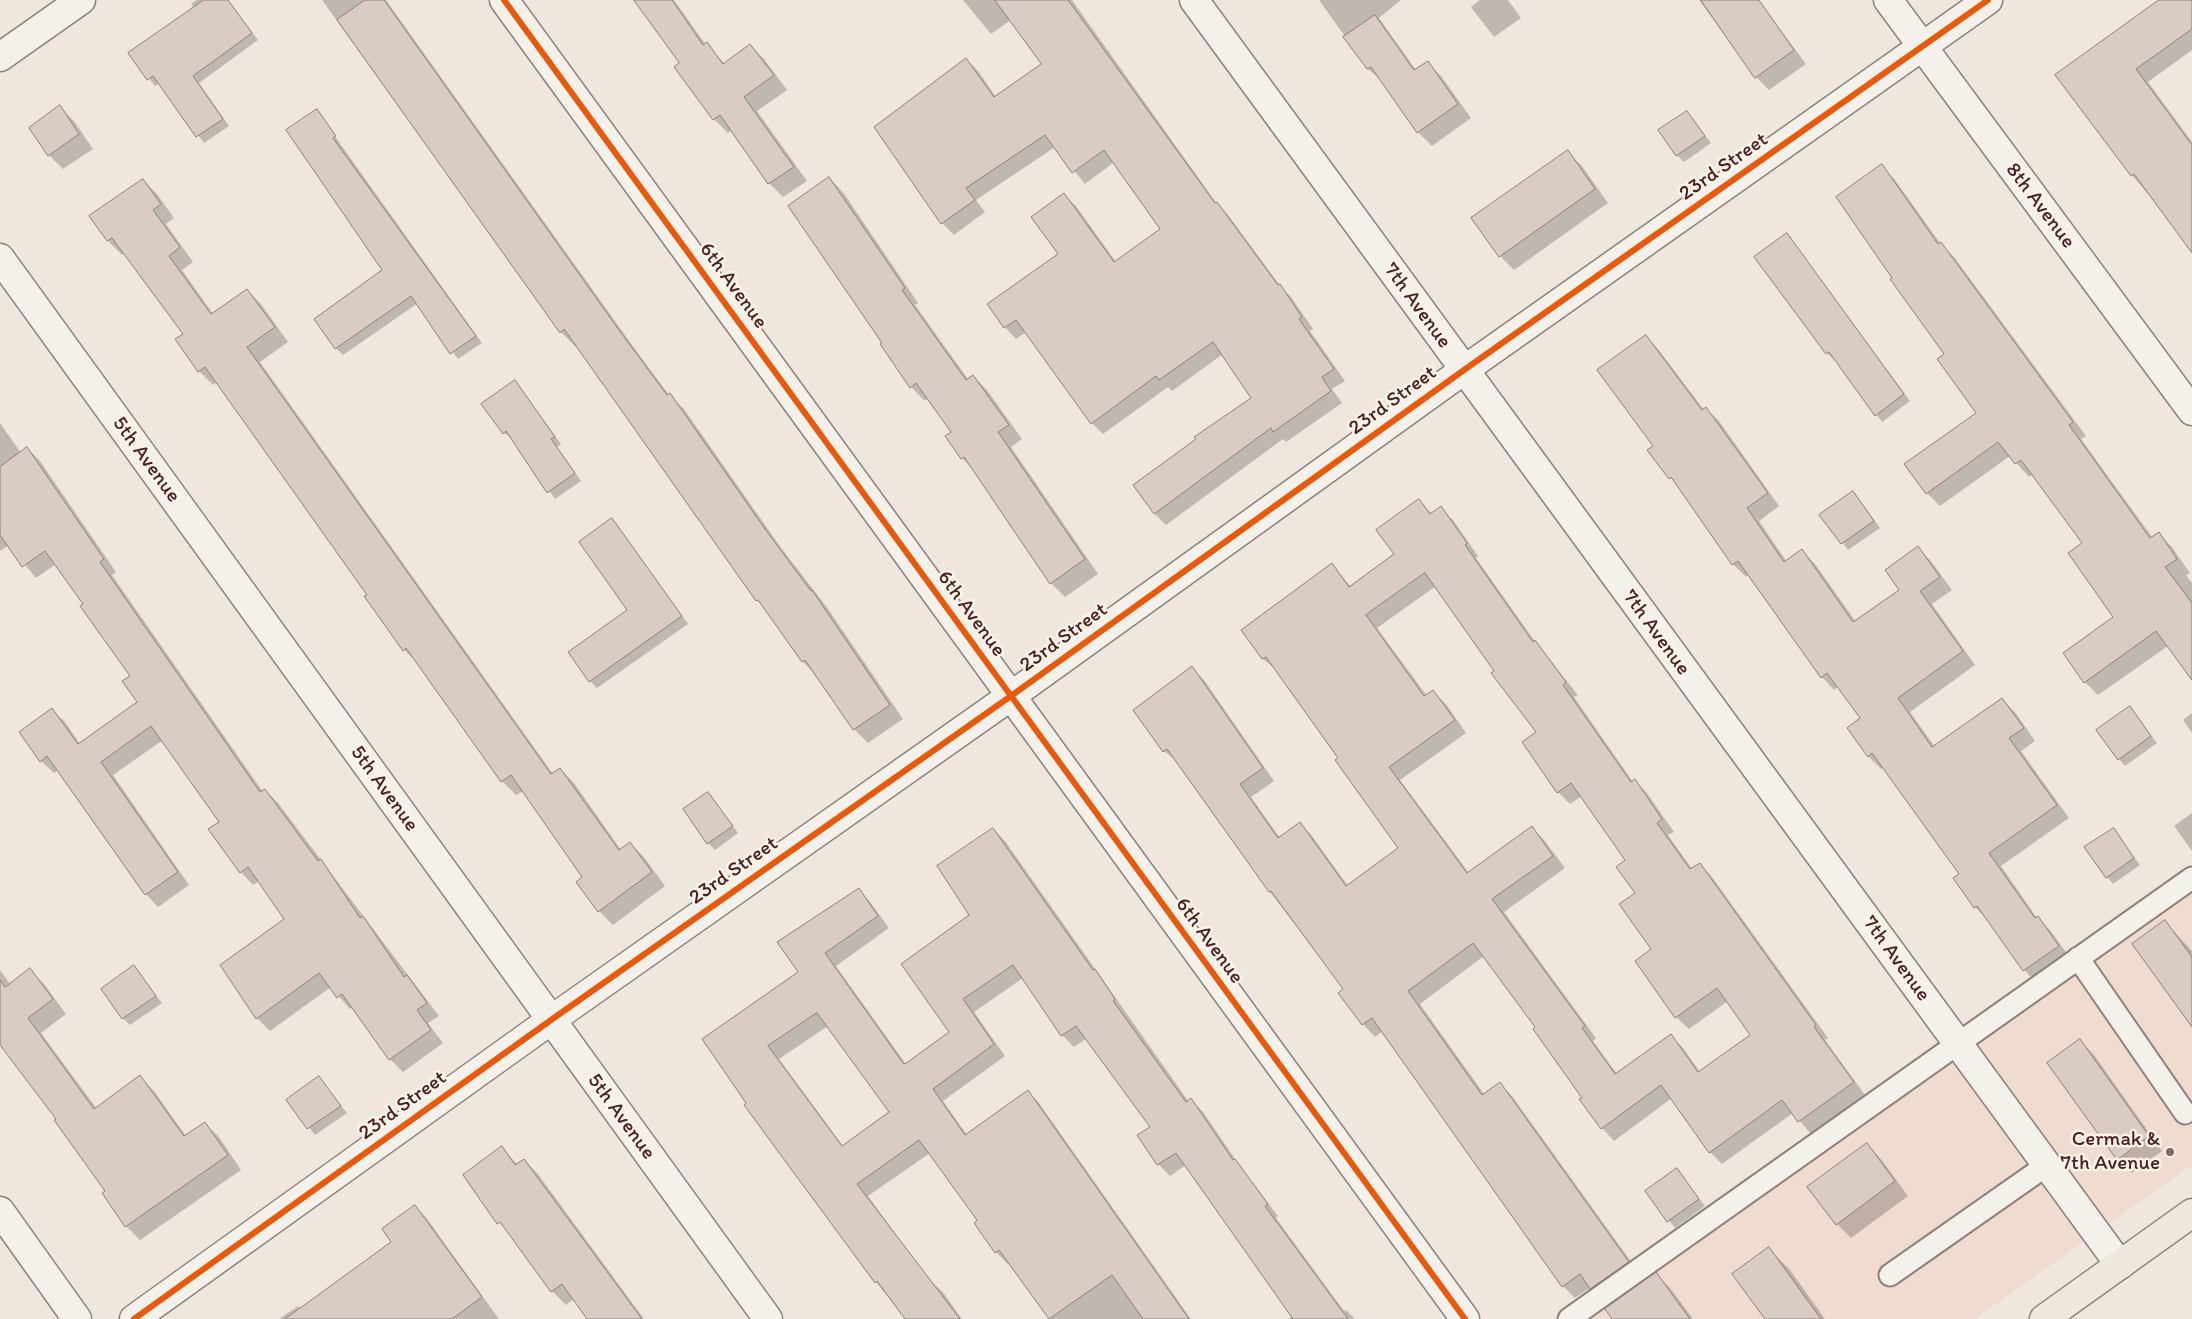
<!DOCTYPE html>
<style>
body{margin:0}
canvas{display:block;background:#efe6dd}
</style>
<canvas width="2192" height="1319"></canvas>
<script>
const c = document.querySelector('canvas').getContext('2d');
c.lineJoin = 'round';
function paint(path, color) { c.fillStyle = color; c.fill(path, 'evenodd'); }
function trace(path, color, width, dash) { c.strokeStyle = color; c.lineWidth = width; c.lineCap = dash ? 'butt' : 'round'; c.setLineDash(dash || []); c.stroke(path); }
function write(font, color, halo, rows, align = 'center') {
  c.font = font + ' Itim,sans-serif'; c.lineWidth = 5; c.setLineDash([]); c.textBaseline = 'middle'; c.strokeStyle = halo; c.fillStyle = color; for (const [text, x, y, turn = 0] of rows) {
    c.save(); c.translate(x, y); c.rotate((+turn || 0) * Math.PI / 180); c.textAlign = isNaN(turn) ? turn : align; if (halo) c.strokeText(text, 0, 0); c.fillText(text, 0, 0); c.restore();
  }
}
const built = new Path2D(`
 M2192 878V1165L2048 1267 1975 1319H1567Z`);
const shadow = new Path2D(`
 M197 0H228L258 40 199 83 229 126 204 143 160 83 155 86 129 53 194 8 191 4Z
 M322 0H386L632 345 669 395 684 409 779 545 826 606 903 719 868 743 854 729 816 675 803 662 766 610 757 600 576 345 575 346 561 332Z
 M635 0H674L706 45 725 64 750 45 764 59 787 90 757 111 807 181 783 197 769 183 732 130 728 133 714 119 680 64Z
 M963 0H1072L1217 204 1228 215 1281 287 1291 297 1313 329 1310 331 1345 381 1332 389 1342 403 1286 442 1283 439 1166 525 1155 514 1135 485 1253 398 1223 354 1172 391 1168 387 1103 434 1092 423 1026 332 1016 339 1005 327 1060 255 1064 195 1076 206 1116 262 1162 229 1114 162 1085 184 1055 147 976 200 985 212 954 235 942 223 875 127 966 59 978 71 996 97 1042 64 1011 20 991 34Z
 M1319 0H1401L1379 18 1416 70 1427 62 1441 76 1471 118 1432 146 1418 132 1382 81 1368 69Z
 M1480 0H1508L1521 18 1494 37 1471 7Z
 M1699 0H1758L1806 64 1769 90 1756 77Z
 M2159 0H2192V50L2148 82 2192 142V247L2132 175 2057 76Z
 M60 107 74 121 93 149 63 169 49 155Z
 M317 111 482 343 458 359 418 303 343 355 336 348 384 271Z
 M1687 112 1711 143 1684 162 1677 155Z
 M1567 152 1582 166 1608 203 1514 270 1500 256Z
 M1882 166 1895 180 1940 243 1954 257 2086 436 2081 439 2152 537 2158 533 2172 547 2190 573 2186 575 2192 583V681L2168 646 2098 695 2085 682 2114 617 2084 544 2033 474 2029 477 2010 456 1940 506 1927 493 1977 413 1946 354 1894 278Z
 M829 178 843 192 918 303 915 305 968 379 973 376 987 390 1022 439 1011 447 1098 574 1065 597 1051 583 976 472 962 458 953 432 928 398 925 401 911 387 884 343Z
 M143 180 157 194 174 218 166 224 193 262 182 270 213 314 247 290 261 304 288 342 260 362 553 774 560 769 574 783 621 850 630 843 644 857 665 886 613 925 599 911 577 882 584 877 523 791 516 795 502 781 418 663 404 650 369 595 217 382 213 385 199 371 184 334 125 253 122 255 108 241 91 216Z
 M1787 235 1910 401 1882 422 1835 359 1834 360 1827 353Z
 M1646 336 1658 349 1704 410 1706 409 1719 421 1779 506 1759 521 1787 562 1802 551 1815 564 1856 622 1901 590 1918 548 1931 561 1952 590 1932 604 1975 665 1910 712 1935 747 2002 700 2015 712 2035 741 2021 751 2069 818 2001 866 2037 918 2050 930 2071 959 2037 983 2024 970 1988 920 1975 907 1961 874 1884 767 1881 769 1868 756 1862 718 1839 686 1834 690 1822 677 1749 574 1746 577 1733 564 1682 491 1649 451 1655 446Z
 M515 381 561 444 557 447 581 481 555 499 512 438 504 433Z
 M0 423 21 453 27 448 40 461 116 572 112 575 263 792 265 790 278 803 439 1016 428 1023 443 1043 403 1072 390 1059 353 1007 350 1009 331 987 270 1031 257 1018 286 919 259 881 253 885 241 872 221 822 163 740 113 775 189 885 158 907 146 894 58 770 54 773 41 761 52 710 65 722 80 744 139 703 132 676 56 564 36 578 9 545 0 551Z
 M1853 492 1880 528 1848 550 1821 515Z
 M1419 501 1432 514 1440 508 1453 520 1478 556 1476 558 1536 643 1578 695 1574 697 1633 782 1635 781 1647 793 1674 832 1668 835 1692 869 1700 864 1712 877 1828 1038 1825 1040 1865 1095 1811 1134 1793 1113 1722 1164 1710 1152 1672 1098 1614 1141 1602 1128 1537 1028 1484 956 1420 1004 1484 1094 1500 1084 1512 1096 1640 1274 1603 1300 1591 1287 1575 1298 1563 1286 1383 1031 1375 1037 1363 1024 1345 989 1270 892 1178 762 1164 751 1192 668 1204 680 1274 781 1251 797 1280 838 1300 823 1312 836 1348 886 1399 848 1340 759 1277 670 1263 659 1243 630 1331 564 1351 587 1395 554ZM1436 586 1537 732 1558 792 1570 804 1582 796 1627 861 1676 1017 1689 1029 1728 1001 1752 1035 1700 1072 1683 1048 1671 1036 1617 1074 1593 1041 1596 1038 1504 912 1565 868 1544 840 1532 828 1469 873 1400 780 1466 733 1446 704 1433 692 1427 696 1377 628Z
 M612 520 688 624 597 688 590 681 629 610Z
 M2130 708 2157 743 2125 766 2119 759Z
 M2192 713V733L2183 720Z
 M708 793 738 833 715 850 708 843Z
 M2192 813V851L2174 826Z
 M993 829 1005 841 1189 1102 1191 1100 1203 1112 1240 1166 1278 1216 1276 1218 1344 1311 1346 1310 1355 1319H1288L1292 1316 1186 1165 1170 1176 1158 1164 1139 1136 1152 1127 1087 1038 1074 1047 1062 1035 1023 978 974 1012 1005 1056 943 1101 967 1135 1028 1092 1039 1103 1191 1319H1050L1010 1262 1008 1264 996 1252 979 1221 930 1153 868 1196 929 1280 942 1291 962 1319H906L876 1282 704 1039 800 972 859 890 870 902 889 928 836 966 906 1064 951 1032 971 915ZM828 1026 891 1112 843 1146 779 1059Z
 M2113 829 2140 865 2113 884 2107 877Z
 M2165 922 2192 951V1024Z
 M134 967 162 1003 130 1025 123 1018Z
 M0 970 11 985 30 970 44 984 66 1014 41 1033 97 1109 140 1077 154 1091 186 1136 204 1123 219 1137 241 1170 140 1240 126 1226 106 1192 58 1119 0 1040Z
 M2080 1041 2094 1055 2162 1151 2132 1173 2118 1159Z
 M319 1078 347 1113 315 1135 288 1100Z
 M1866 1144 1880 1158 1908 1196 1851 1238 1837 1224Z
 M502 1148 518 1165 524 1160 538 1174 644 1319H589L574 1299 566 1305 552 1291Z
 M1677 1170 1705 1206 1675 1228 1646 1191Z
 M415 1207 425 1216 499 1319H279L298 1306 301 1309 393 1242Z
 M1769 1249 1790 1270 1825 1319H1766Z
 M1656 1274 1670 1288 1693 1319H1614Z`);
const building = new Path2D(`
 M204 0H228L252 33 193 76 223 119 196 137 153 76 147 80 128 53Z
 M365 0H384L619 330 667 395 670 393 765 529 811 591 812 590 890 705 853 730 805 660 802 662 758 600 756 601 564 329 560 333 337 20Z
 M634 0H672L703 45 707 42 723 64 750 44 774 75 744 97 794 167 768 184 720 115 713 120 674 67 679 63Z
 M995 0H1068L1215 203 1217 202 1278 285 1280 284 1302 317 1299 319 1334 369 1322 377 1331 391 1273 432 1271 428 1154 514 1133 485 1196 439 1194 437 1251 398 1213 342 1159 380 1156 376 1091 424 1016 320 1004 328 987 304 1058 254 1031 217 1064 193 1114 262 1160 229 1104 150 1072 173 1045 135 966 188 975 200 941 224 874 127 966 58 994 97 1041 64Z
 M1701 0H1759L1794 50 1755 78Z
 M2159 0H2192V29L2136 69 2192 145V253L2134 174 2131 176 2055 75Z
 M1375 15 1414 70 1428 61 1458 104 1417 133 1371 67 1367 69 1343 37Z
 M60 105 79 134 48 156 29 128Z
 M317 109 336 136 333 138 476 336 450 354 411 296 335 349 314 319 382 270 286 130Z
 M1687 111 1705 136 1676 156 1658 130Z
 M1568 150 1595 189 1499 257 1471 218Z
 M1882 164 1938 244 1941 242 2073 422 2069 425 2150 538 2159 532 2177 559 2165 567 2192 603V680L2156 631 2084 683 2063 653 2113 617 2068 553 2082 543 2021 460 2015 464 1998 442 1926 494 1904 464 1976 413 1937 359 1944 354 1890 279 1892 278 1836 197Z
 M829 177 905 288 902 290 966 380 973 375 1009 425 998 432 1085 559 1050 584 964 457 961 459 945 436 951 432 916 383 910 388 880 344 882 343 788 206Z
 M143 179 161 204 153 210 180 247 169 256 211 314 247 289 275 327 247 347 551 774 560 768 619 850 630 842 652 872 598 912 576 882 582 877 511 775 501 782 406 648 403 651 364 596 367 595 205 367 198 372 175 339 183 334 112 238 107 241 89 216Z
 M1787 233 1904 394 1875 416 1829 352 1826 354 1754 257Z
 M1646 335 1702 410 1706 407 1768 493 1747 508 1784 562 1802 549 1853 622 1899 590 1885 570 1918 546 1940 577 1920 591 1963 651 1898 698 1932 747 2002 698 2024 728 2009 738 2057 805 1989 853 2035 918 2038 916 2059 946 2023 971 1977 906 1974 908 1953 878 1959 874 1872 753 1868 757 1847 728 1860 718 1827 673 1821 678 1738 561 1732 565 1671 477 1669 479 1647 450 1653 446 1597 370Z
 M515 380 555 437 551 439 575 473 547 493 506 431 503 434 481 404Z
 M27 447 104 559 100 562 260 792 265 789 318 861 321 859 360 918 363 916 404 977 407 975 427 1003 417 1010 431 1030 389 1060 342 994 337 998 319 973 256 1019 220 965 284 919 248 867 240 873 208 829 219 822 151 726 101 762 178 872 145 895 47 756 40 762 19 732 52 708 78 744 137 702 122 681 130 676 80 606 83 604 45 551 22 567 0 535V467Z
 M1853 491 1874 521 1841 544 1819 515Z
 M1419 499 1430 514 1441 506 1467 543 1465 545 1533 642 1535 640 1566 682 1563 685 1631 782 1635 779 1662 819 1657 823 1690 869 1700 863 1816 1025 1814 1027 1854 1082 1798 1122 1782 1100 1709 1153 1661 1085 1601 1129 1579 1099 1582 1098 1533 1029 1535 1027 1473 943 1408 991 1482 1095 1500 1082 1629 1262 1590 1289 1580 1274 1562 1287 1372 1018 1362 1025 1338 993 1343 989 1271 891 1269 892 1167 749 1163 752 1133 710 1192 666 1263 768 1240 784 1278 838 1300 822 1346 886 1398 848 1335 760 1338 758 1266 657 1262 659 1241 630 1332 563 1349 587 1394 554 1376 530ZM1425 573 1494 671 1491 673 1536 732 1522 742 1557 793 1571 783 1625 860 1616 867 1635 893 1619 904 1651 949 1635 961 1675 1018 1717 988 1750 1035 1698 1072 1671 1034 1615 1074 1582 1028 1585 1026 1492 899 1553 856 1532 826 1467 873 1389 767 1455 720 1433 690 1424 696 1366 615Z
 M612 518 682 616 589 682 568 652 627 610 579 542Z
 M2130 706 2151 736 2118 760 2096 730Z
 M708 792 733 826 707 844 683 809Z
 M993 828 1093 970 1095 969 1115 999 1113 1001 1186 1102 1191 1098 1233 1160 1235 1159 1268 1204 1265 1206 1348 1319H1293L1176 1153 1157 1165 1137 1135 1150 1127 1076 1026 1061 1036 1013 965 963 999 994 1044 933 1089 965 1135 1028 1090 1189 1319H1143L1112 1275 1049 1319 999 1250 995 1253 974 1223 977 1220 919 1140 857 1184 960 1319H905L877 1281 875 1283 744 1105 746 1103 702 1039 798 972 777 942 859 888 878 916 825 953 903 1063 905 1064 949 1032 901 964 969 915 937 866ZM817 1013 889 1112 842 1146 768 1046Z
 M2114 828 2134 858 2106 878 2084 847Z
 M2165 920 2192 957V1027L2132 944Z
 M134 965 156 996 122 1019 101 989Z
 M30 968 53 999 28 1018 94 1109 140 1075 184 1136 205 1122 228 1155 125 1227 102 1193 105 1191 54 1120 56 1119 0 1045V980L5 987Z
 M2080 1039 2149 1136 2117 1160 2047 1063Z
 M319 1076 341 1106 307 1129 286 1100Z
 M1867 1143 1895 1181 1836 1225 1807 1187Z
 M502 1146 515 1165 524 1159 642 1319H587L562 1284 551 1292 500 1222 497 1224 463 1175Z
 M1677 1168 1699 1199 1667 1222 1645 1191Z
 M415 1205 482 1297 452 1319H285L391 1242 382 1229Z
 M1769 1247 1821 1319H1765L1732 1274Z
 M1656 1272 1690 1319H1612L1605 1309Z`);
const lane = new Path2D(`
 M2078 958 2185 1113
 M1890 1275 2047 1165
 M1569 1319 2192 878`);
const street = new Path2D(`
 M504 0 1465 1319
 M1194 0 2120 1265
 M1888 0 2192 411
 M0 57 81 0
 M0 258 768 1319
 M0 1211 77 1319
 M134 1319 551 1020 1011 696 1464 370 1988 0`);
const primary = new Path2D(`
 M2044 1319 2192 1213`);
const cycleway = new Path2D(`
 M504 0 1465 1319
 M134 1319 551 1020 1011 696 1464 370 1988 0`);
const markers = [
 [2170,1152,5,"#846569"]
];
const streetNames = [
 ["23rd Street",1724,167,-35],
 ["8th Avenue",2040,206,53],
 ["6th Avenue",733,286,54],
 ["7th Avenue",1417,306,54],
 ["23rd Street",1393,401,-36],
 ["5th Avenue",146,460,54],
 ["6th Avenue",971,614,54],
 ["7th Avenue",1656,633,54],
 ["23rd Street",1064,638,-36],
 ["5th Avenue",384,789,54],
 ["23rd Street",734,871,-35],
 ["6th Avenue",1209,941,54],
 ["7th Avenue",1896,959,54],
 ["23rd Street",403,1106,-36],
 ["5th Avenue",621,1117,54]
];
const poiNames = [
 ["Cermak &",2160,1140],
 ["7th Avenue",2160,1164]
];
paint(built, '#efdbcf');
paint(shadow, '#0003');
paint(building, '#dacbc4');
trace(building, '#8d807e', 1);
trace(lane, '#8d807e', 25);
trace(street, '#8d807e', 31);
trace(primary, '#8d807e', 31);
trace(lane, '#f4f0ea', 21);
trace(street, '#f4f0ea', 28);
trace(primary, '#eee7dd', 28);
trace(cycleway, '#e8590c', 6);
for (const [x, y, r, color] of markers) { const dot = new Path2D(); dot.arc(x, y, r, 0, 2 * Math.PI); c.fillStyle = color; c.fill(dot); trace(dot, '#fcf5e5', 2); }
write('21px', '#4a1f2b', '#fcf5e5', streetNames);
write('21px', '#4a1f2b', '#fcf5e5', poiNames, 'right');
</script>
